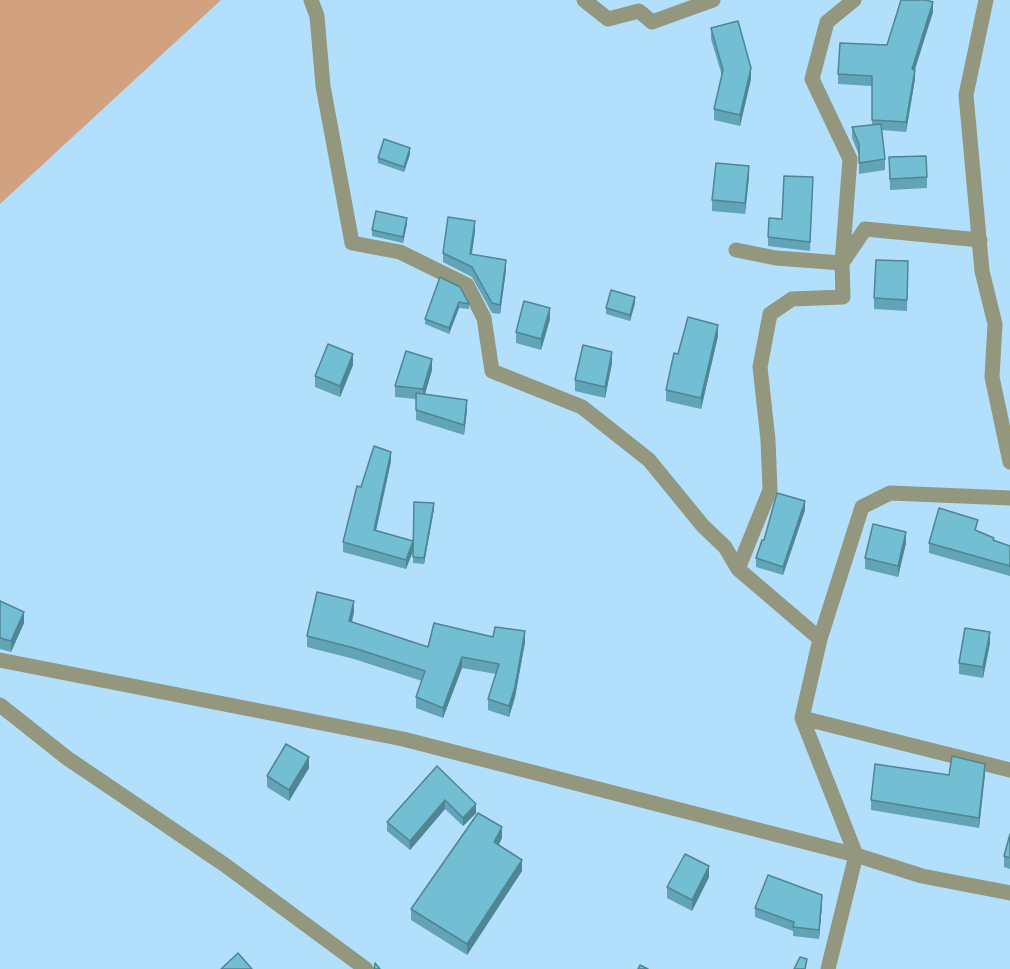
<!DOCTYPE html>
<style>
body{margin:0}
canvas{display:block;background:#b2dffb}
</style>
<canvas width="1010" height="969"></canvas>
<script>
const c = document.querySelector('canvas').getContext('2d');
c.lineJoin = 'round';
function paint(path, color) { c.fillStyle = color; c.fill(path, 'evenodd'); }
function trace(path, color, width, dash) { c.strokeStyle = color; c.lineWidth = width; c.lineCap = dash ? 'butt' : 'round'; c.setLineDash(dash || []); c.stroke(path); }
const green = new Path2D(`
 M0 0H221L0 204Z`);
const minor = new Path2D(`
 M311 0 317 16 323 86 352 243 400 252 467 285 484 318 492 371 582 407 649 460 703 526 725 547 738 569
 M584 0 608 19 639 11 652 22 713 0
 M986 0 966 95 982 271 995 324 992 377 1010 462
 M736 250 776 258 842 263 865 229 980 240
 M820 639 738 569 770 490 768 440 760 367 770 314 792 299 843 297 842 263 850 159 812 79 827 22 854 0
 M0 660 403 739 856 855 922 876 1010 893
 M0 705 67 758 225 865 366 969
 M802 718 1010 770
 M828 969 856 855 802 718 820 639 862 507 890 493 1010 498`);
const wall = new Path2D(`
 M933 12 914 70 915 79 906 132 882 130 885 159V170L859 174V155L852 138V127L872 125V86L838 84V74L887 45Z
 M711 28 751 79 740 126 714 120V109L722 76 711 39Z
 M410 154 404 172 378 163V158Z
 M889 157 927 177V188L890 190Z
 M749 177 745 214 712 211V200Z
 M813 177 810 251 768 246V237Z
 M407 224 403 243 372 236V230Z
 M475 231 472 254 506 270 500 314 492 313 472 277 443 262V253Z
 M908 272 907 311 874 309V298Z
 M440 277 469 304V309L459 308 449 334 425 324V319Z
 M635 303 630 321 606 314V308Z
 M550 319 541 350 516 343V332Z
 M718 336 701 409 666 401V390Z
 M612 363 605 398 575 391V380Z
 M353 365 340 397 315 387V376Z
 M432 370 425 394 467 410 464 435 416 420V399L395 397V386Z
 M391 461 376 531 413 551 406 569 343 552V542L361 487Z
 M414 502 434 509 424 564 413 563Z
 M805 510 783 575 756 567V558L764 540Z
 M978 531 994 541 1010 546V576L929 553V543Z
 M906 543 898 577 865 569V558Z
 M0 601 24 623 11 652 0 649Z
 M354 612 352 622 428 647 493 637 525 642 515 697 509 717 488 710V699L496 674 462 668 443 718 416 708V697L422 681 354 659 307 647V636Z
 M990 643 983 678 959 674V663Z
 M437 766 476 813 463 826 445 809 410 850 387 831V822Z
 M309 768 289 801 267 787V776Z
 M985 774 979 828 871 810V800Z
 M1010 834V869L1004 867V856Z
 M502 838 499 845 522 871 467 955 411 920V909Z
 M709 877 692 911 667 898V887Z
 M822 905 819 939 793 936V931L755 917V908Z`);
const shadedWall = new Path2D(`
 M933 2V12L912 79V69Z
 M751 68V79L740 126V115Z
 M915 70V79L906 132V122Z
 M410 148V154L404 172V167Z
 M749 166V177L745 214V203Z
 M407 218V224L403 243V237Z
 M475 221V231L470 264V254Z
 M506 260V270L500 314V305Z
 M635 297V303L630 321V315Z
 M459 302V308L449 334V328Z
 M550 308V319L541 350V339Z
 M718 325V336L701 409V398Z
 M612 352V363L605 398V387Z
 M353 354V365L340 397V386Z
 M432 359V370L423 400V389Z
 M467 400V410L464 435V425Z
 M391 452V461L374 539V530Z
 M805 501V510L783 575V567Z
 M434 503V509L424 564V558Z
 M906 532V543L898 577V566Z
 M413 541V551L406 569V560Z
 M354 601V612L349 632V621Z
 M24 612V623L11 652V641Z
 M525 631V642L515 697 509 717V706Z
 M990 632V643L983 678V667Z
 M462 657V668L443 718V708Z
 M309 757V768L289 801V790Z
 M985 764V774L979 828V818Z
 M445 800V809L410 850V841Z
 M476 804V813L463 826V818Z
 M502 827V838L494 853V842Z
 M522 860V871L467 955V944Z
 M709 866V877L692 911V900Z
 M822 895V905L819 939V930Z`);
const building = new Path2D(`
 M901 0H926L933 2 912 69 915 70 906 122 872 120V76L838 74 840 43 887 45Z
 M738 21 751 68 740 115 714 109 723 70 711 28Z
 M881 124 885 159 859 163V144L852 127Z
 M384 139 410 148 404 167 378 158Z
 M926 156 927 177 890 179 889 157Z
 M716 163 749 166 745 203 712 200Z
 M784 176 813 177 810 242 768 237 769 218 782 219Z
 M376 211 407 218 403 237 372 230Z
 M448 217 475 221 470 254 506 260 500 305 492 303 472 267 443 253Z
 M876 260 908 261 907 300 874 298Z
 M440 277 460 287 469 304 459 302 449 328 425 319Z
 M611 290 635 297 630 315 606 308Z
 M524 301 550 308 541 339 516 332Z
 M688 317 718 325 701 398 666 390 674 353 678 354Z
 M328 344 353 354 340 386 315 376Z
 M583 345 612 352 605 387 575 380Z
 M406 351 432 359 423 389 395 386Z
 M416 393 467 400 464 425 416 410Z
 M374 446 391 452 374 530 413 541 406 560 343 542 357 486 361 487Z
 M777 493 805 501 783 567 756 558 762 540H764Z
 M414 502 434 503 424 558 413 557Z
 M939 508 978 520 975 530 994 538 993 540 1010 546V566L929 543Z
 M873 524 906 532 898 566 865 558Z
 M317 592 354 601 349 621 428 647 434 623 493 637 495 627 525 631 515 687 509 706 488 699 499 664 462 657 443 708 416 697 425 671 354 648 307 636Z
 M0 601 24 612 11 641 0 638Z
 M965 628 990 632 983 667 959 663Z
 M286 744 309 757 289 790 267 776Z
 M952 756 985 764 979 818 871 800 875 764 949 775Z
 M437 766 476 804 463 818 445 800 410 841 387 822Z
 M478 813 502 827 494 842 522 860 467 944 411 909Z
 M1010 834V858L1004 856Z
 M685 854 709 866 692 900 667 887Z
 M768 875 822 895 819 930 793 927 794 922 755 908Z
 M238 953 252 969H221Z
 M800 957 807 959 805 969H794Z
 M375 963 380 969H374Z
 M640 965 648 969H638Z`);
paint(green, '#d1a180');
trace(minor, '#93977e', 15);
paint(wall, '#62a3b5');
paint(shadedWall, '#508593');
paint(building, '#72bed2');
trace(building, '#508593', 1.5);
</script>
